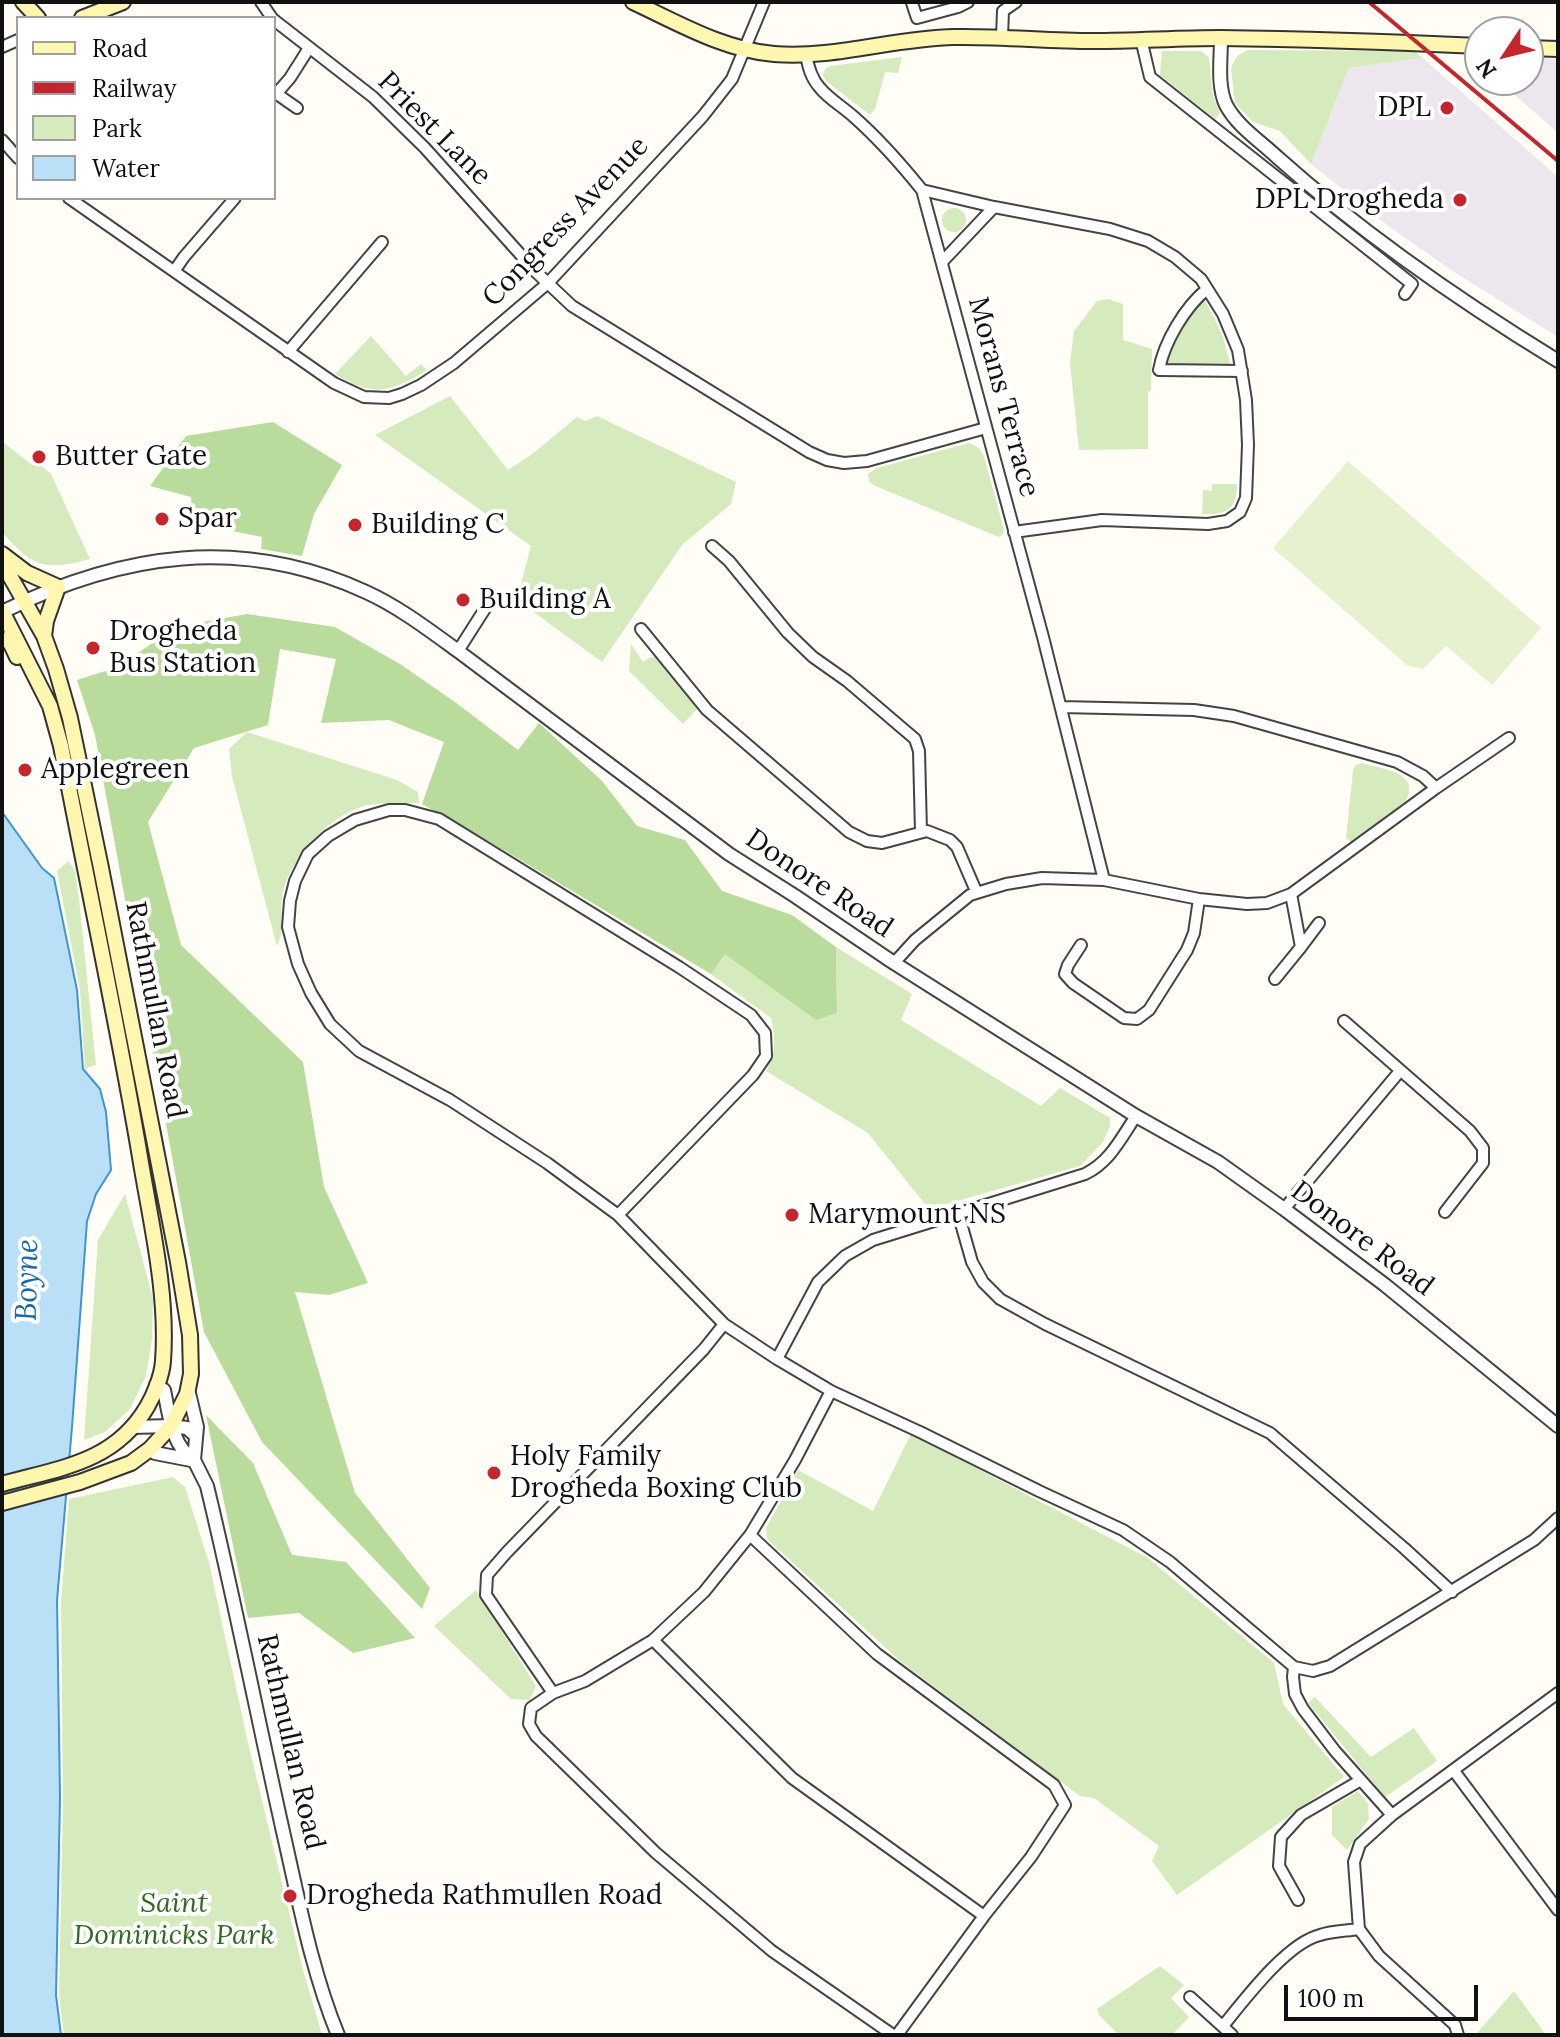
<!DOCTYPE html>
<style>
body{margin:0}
#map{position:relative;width:1560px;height:2037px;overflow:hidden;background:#fffdf5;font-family:Lora,serif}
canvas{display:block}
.frame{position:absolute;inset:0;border:4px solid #111;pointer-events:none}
.legend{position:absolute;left:16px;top:16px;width:260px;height:184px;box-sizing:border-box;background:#fff;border:2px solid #a0a0a0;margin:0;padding:10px 14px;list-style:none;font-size:24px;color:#111}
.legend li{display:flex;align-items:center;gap:16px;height:40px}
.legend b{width:40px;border:2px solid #a0a0a0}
.north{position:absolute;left:1464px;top:16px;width:80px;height:80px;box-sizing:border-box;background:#fff;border:2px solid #a0a0a0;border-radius:50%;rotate:235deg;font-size:22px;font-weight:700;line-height:32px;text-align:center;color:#111}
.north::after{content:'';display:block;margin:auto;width:28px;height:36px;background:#c4262e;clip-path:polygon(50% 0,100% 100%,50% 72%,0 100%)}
.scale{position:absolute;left:1284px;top:1985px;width:194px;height:36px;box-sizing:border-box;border:4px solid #111;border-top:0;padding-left:10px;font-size:24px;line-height:28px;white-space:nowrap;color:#111;-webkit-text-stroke:6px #fff;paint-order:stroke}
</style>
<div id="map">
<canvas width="1560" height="2037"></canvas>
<div class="frame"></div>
<ul class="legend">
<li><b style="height:10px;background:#fff6b0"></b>Road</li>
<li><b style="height:10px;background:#c4262e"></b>Railway</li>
<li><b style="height:22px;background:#d5ebbd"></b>Park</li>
<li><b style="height:22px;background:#b9e0f7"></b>Water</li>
</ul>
<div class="north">N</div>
<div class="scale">100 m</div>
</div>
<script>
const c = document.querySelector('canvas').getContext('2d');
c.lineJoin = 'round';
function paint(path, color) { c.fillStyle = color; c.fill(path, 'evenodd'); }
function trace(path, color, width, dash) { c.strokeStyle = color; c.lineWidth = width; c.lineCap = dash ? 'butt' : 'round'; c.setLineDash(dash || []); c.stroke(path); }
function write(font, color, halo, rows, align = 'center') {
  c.font = font + ' Lora,serif'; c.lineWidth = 8; c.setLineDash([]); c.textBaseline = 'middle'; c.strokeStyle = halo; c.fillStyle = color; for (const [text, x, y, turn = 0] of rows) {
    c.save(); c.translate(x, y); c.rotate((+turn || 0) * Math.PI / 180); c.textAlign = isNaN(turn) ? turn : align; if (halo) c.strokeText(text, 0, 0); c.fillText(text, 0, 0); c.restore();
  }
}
const industrial = new Path2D(`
 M1528 56 1558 59V133L1498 80H1528Z
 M1423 58 1558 177V337L1451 270 1387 225 1311 164 1349 68Z`);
const green = new Path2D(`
 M1248 50 1414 51 1423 58 1349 68 1311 164 1280 131 1253 122 1235 103 1231 68 1237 56Z
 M1162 51H1202L1209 58 1213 96 1220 113 1215 119 1160 75Z
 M902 57 898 73 885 72 875 109 870 115 826 81 823 75 825 69 830 66Z
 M942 220a12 12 0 1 1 24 0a12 12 0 1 1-24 0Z
 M1108 299 1123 304V340L1152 349 1151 391H1148V449L1079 450 1070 363 1074 331 1097 301Z
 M1205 300 1222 334 1231 367 1171 368 1164 362 1167 349 1197 301Z
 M371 336 406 376 421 364 427 370C391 393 373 397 335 374Z
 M450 396 508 470 531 455 577 417 585 421 597 416 736 482 731 504 682 545 602 662 517 600 531 546 375 435Z
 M2 441 32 465 38 463 51 474 90 559C45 571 33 568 2 532Z
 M969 443 979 448 984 456 1004 530 1003 534 999 537 873 485 869 481 868 474 877 468Z
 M1212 484H1237C1237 510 1227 515 1202 514L1203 490 1212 491Z
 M631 644 643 662 651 657 659 659 698 708 683 724 629 671Z
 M247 732 397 780 418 792 419 803C403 804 385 802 369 805 331 812 288 860 282 897 280 914 285 930 277 946L232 776 229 749Z
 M1361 763C1381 769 1421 771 1406 801L1351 842 1346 838 1353 771 1355 766Z
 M68 861 75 870 79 899 96 1065 85 1069 80 990 57 871Z
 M836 947 912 994 901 1020 1041 1106 1060 1088 1110 1118V1126L1103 1142 1080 1166 929 1209 868 1133 766 1071C777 1054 775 1036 771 1018L711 974 724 953 837 1013Z
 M125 1194 153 1299 152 1339 146 1376 130 1409 105 1432 84 1440 98 1240Z
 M911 1434 1148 1558 1274 1663 1283 1704 1344 1777 1177 1895 1152 1861 1159 1846 1094 1798 1080 1796 900 1661 767 1539 766 1528 798 1470 873 1511Z
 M173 1477 185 1487 209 1563 248 1743 303 1970 322 2035H64L59 1994 63 1802 61 1602 69 1499Z
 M476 1590 536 1686 530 1700 511 1699 434 1626Z
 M1315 1697 1371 1757 1414 1728 1437 1761 1385 1797 1308 1703Z
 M1358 1791 1368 1804 1369 1819 1347 1850 1332 1835V1807Z
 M1160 1966 1184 1985 1171 1998 1189 2017 1172 2035H1119L1099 2015 1097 2009Z
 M1514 1991 1546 2035H1476L1477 2033Z`);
const forest = new Path2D(`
 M273 422 342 465 314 514 302 556 261 549 262 537 193 523 191 497 150 486 186 436Z
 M247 614 335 627 400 664 455 702 518 750 539 723 602 781 637 826 685 840 722 891 792 915 836 947 837 1013 816 1020 725 954 711 974 497 846 422 804 444 742 389 720 321 723 336 659 280 649 268 725 194 748 148 822 181 945 303 1062 324 1187 368 1283 329 1295 295 1292 355 1493 430 1588 422 1609 262 1442 204 1332 95 735 77 680 118 667 175 627Z
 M206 1415 253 1463 292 1555 346 1562 415 1638 353 1653 299 1613 248 1618Z`);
const pitch = new Path2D(`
 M1348 461 1541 628 1492 685 1446 646 1423 669 1408 666 1273 548Z`);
const water = new Path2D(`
 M2 812 42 868 54 878 77 990 83 1069 100 1089 106 1112 111 1170 96 1194 87 1221 72 1427 57 1600 60 1798 56 1995 61 2035H2Z`);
const minor = new Path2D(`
 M261 2 272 18
 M912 3 917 18 958 7 968 2
 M274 20 373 97 425 148 537 273 572 306 809 452 827 460 844 463 867 461 986 428
 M1002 37 1003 11 1016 2
 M1141 39 1150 77 1412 284 1405 294
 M2 47 18 40
 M806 54C808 67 811 78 820 88 829 99 843 107 854 117 879 139 901 164 922 190L1043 637 1104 880
 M274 92 297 108
 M277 93 290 78 309 48
 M2 140 18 158
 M922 190 994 207 1110 229 1148 241 1175 257 1201 279 1223 314 1238 350 1246 400 1248 445 1246 498 1240 512 1227 521 1208 524 1102 520 1014 532
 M69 198 334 383 364 397 389 398 402 394 421 385 454 363 548 283 703 116 732 79 764 2
 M942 262 994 207
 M175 270 184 257 235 198
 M1207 289C1185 307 1164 342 1159 370L1242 371
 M288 352 382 242
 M712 546 729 561 788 633 813 657 847 681 915 739 919 751 921 832
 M641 629 707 710 849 832 867 841 882 843 927 831 950 840 957 847 976 891
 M458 651 488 604
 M1061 707 1194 710 1234 716 1397 762 1423 776 1436 788
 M1081 945 1068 965 1065 974 1073 983 1124 1018 1137 1019 1149 1010 1187 950 1194 933 1199 899
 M1301 947 1319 923
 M894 963 915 940 970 895 1006 884 1042 878 1104 880 1199 899 1247 904 1267 903 1291 894 1436 788 1509 738
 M1275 979 1301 947 1291 894
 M1344 1021 1470 1131 1483 1148V1163L1445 1212
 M1284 1209 1400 1071
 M958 1213 972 1262 983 1282 1000 1299 1045 1324 1270 1433 1404 1548 1452 1592
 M618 1215 753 1075 766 1056 765 1033 751 1015 679 967 439 819 405 810H389L355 820 328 836 308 854 295 881 290 901 288 927 298 964 311 993 330 1024 359 1051 450 1100 547 1163 618 1215 724 1324 777 1359 831 1391 920 1432 1039 1491 1123 1530 1170 1562 1294 1667 1313 1671 1330 1666 1534 1540 1558 1518
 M777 1359 818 1282 845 1256 873 1240 1085 1174C1110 1162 1121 1138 1136 1116
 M831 1391 795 1460 750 1535 704 1592 653 1640 585 1681 553 1693 531 1708 529 1724 536 1736 656 1853 772 1951 893 2035
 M750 1535 877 1654 1054 1785 1065 1805 1031 1857 984 1916 897 2035
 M653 1640 792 1778 984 1916
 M1294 1667 1293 1677 1295 1694 1303 1709 1335 1751 1392 1815
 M553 1693 486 1595 487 1575 507 1552 704 1349 724 1324
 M1454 1771 1558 1910
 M1298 1900 1279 1866 1281 1837 1301 1815 1361 1780
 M1190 1997 1232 2035
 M1223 2026C1245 1999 1287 1943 1320 1935 1332 1931 1346 1931 1359 1929
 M1458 2035 1455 2025 1379 1956 1359 1929 1354 1862 1360 1844 1392 1815 1558 1693`);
const tertiary = new Path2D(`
 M1221 38C1221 59 1217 86 1226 105 1237 126 1260 141 1277 157 1363 234 1460 301 1558 361
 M2 612C122 553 241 535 366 592 399 607 429 630 458 651L729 854 795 896 894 963 1136 1116 1218 1162 1284 1209 1385 1285 1558 1426
 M156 1385 164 1390C169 1414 172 1447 194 1460
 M188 1389 197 1427 194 1460 207 1486C235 1602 258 1720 284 1836 299 1902 312 1972 338 2035
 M132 1427 171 1426 187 1428 196 1436
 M150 1449 155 1453 191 1460`);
const secondary = new Path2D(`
 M23 2 38 18
 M633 2C678 23 724 50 774 54 835 59 893 38 954 37 1000 36 1047 41 1093 41 1135 41 1178 38 1220 38 1307 39 1393 42 1480 46
 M82 18 123 2
 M1528 48 1558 49
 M2 554 27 573 58 587 46 621 44 636
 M2 562 44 636 56 669 70 718 101 868 178 1262 190 1335 191 1374 187 1394 171 1426 150 1449 131 1463 80 1482 2 1503
 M2 611 50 706 61 746C87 883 117 1020 140 1157 151 1224 168 1293 163 1361 162 1376 154 1395 147 1407 114 1463 59 1468 2 1484
 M2 639 10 642 17 657`);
const rail = new Path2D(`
 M1369 2 1558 161`);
const markers = [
 [1447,108,8,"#c4262e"],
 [1460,200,8,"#c4262e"],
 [39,457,8,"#c4262e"],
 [162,519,8,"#c4262e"],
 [355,525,8,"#c4262e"],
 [463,600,8,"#c4262e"],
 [93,648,8,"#c4262e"],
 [25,770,8,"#c4262e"],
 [792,1215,8,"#c4262e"],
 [494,1473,8,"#c4262e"],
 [290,1896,8,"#c4262e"]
];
const poiNames = [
 ["DPL",1431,108,"right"],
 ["DPL Drogheda",1444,200,"right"],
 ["Butter Gate",55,457],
 ["Spar",178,519],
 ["Building C",371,525],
 ["Building A",479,600],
 ["Drogheda",109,632],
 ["Bus Station",109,664],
 ["Applegreen",41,770],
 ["Marymount NS",808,1215],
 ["Holy Family",510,1457],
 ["Drogheda Boxing Club",510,1489],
 ["Drogheda Rathmullen Road",306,1896]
];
const streetNames = [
 ["Priest Lane",434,129,45],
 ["Congress Avenue",566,222,-46],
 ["Morans Terrace",1003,397,75],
 ["Donore Road",819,884,34],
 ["Rathmullan Road",155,1010,79],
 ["Donore Road",1362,1239,37],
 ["Rathmullan Road",290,1742,77]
];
const parkNames = [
 ["Saint",174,1904],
 ["Dominicks Park",174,1936]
];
const waterNames = [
 ["Boyne",28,1280,-89]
];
paint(industrial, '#eee6ef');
paint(green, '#d5ebbd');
paint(forest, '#b9dc9c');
paint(pitch, '#e6f2cf');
paint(water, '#b9e0f7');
trace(water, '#3f96cf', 2);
trace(minor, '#444', 14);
trace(tertiary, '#444', 16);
trace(secondary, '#333', 18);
trace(minor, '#fff', 10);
trace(tertiary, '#fff', 12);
trace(secondary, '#fff6b0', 14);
trace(rail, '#c4262e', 4);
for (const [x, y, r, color] of markers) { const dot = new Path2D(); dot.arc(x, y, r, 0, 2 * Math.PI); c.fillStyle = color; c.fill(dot); trace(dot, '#fff', 3); }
write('28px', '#111', '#fff', poiNames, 'left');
write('28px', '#111', '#fff', streetNames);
write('italic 28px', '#2f6b1f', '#fff', parkNames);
write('italic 30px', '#1768a6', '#fff', waterNames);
</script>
